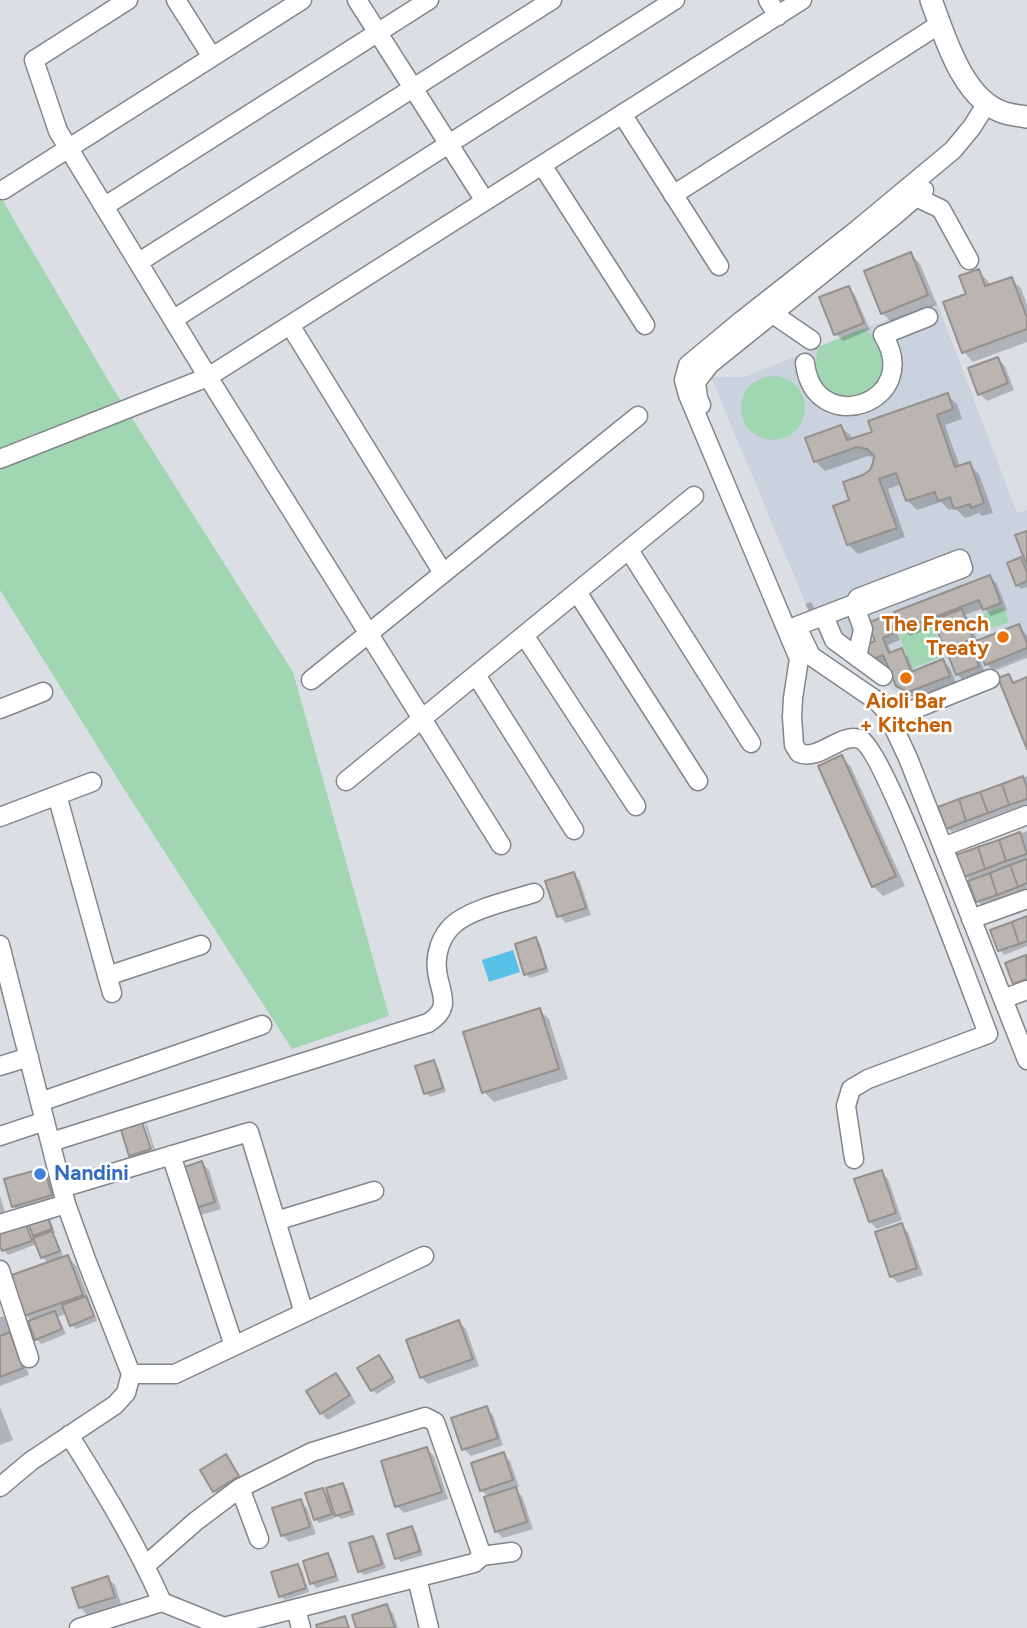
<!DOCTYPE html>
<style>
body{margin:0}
canvas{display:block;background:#dbdfe4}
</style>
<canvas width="1027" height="1628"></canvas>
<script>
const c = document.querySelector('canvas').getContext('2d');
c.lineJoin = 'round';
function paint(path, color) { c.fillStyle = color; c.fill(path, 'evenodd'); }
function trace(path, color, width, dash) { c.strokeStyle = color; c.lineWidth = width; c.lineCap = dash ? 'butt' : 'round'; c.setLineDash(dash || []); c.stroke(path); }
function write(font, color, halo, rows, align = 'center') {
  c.font = font + ' Figtree,sans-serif'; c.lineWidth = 5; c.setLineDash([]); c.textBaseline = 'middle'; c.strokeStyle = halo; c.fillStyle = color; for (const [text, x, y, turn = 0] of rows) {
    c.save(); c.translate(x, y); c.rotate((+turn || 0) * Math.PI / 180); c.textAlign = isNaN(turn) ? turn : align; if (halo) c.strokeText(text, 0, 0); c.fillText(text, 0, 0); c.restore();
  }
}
const built = new Path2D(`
 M937 302 1017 513 1027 510V655L909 701 822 640 800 590 711 377H745L862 329Z`);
const green = new Path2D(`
 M0 196 111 385 293 672 389 1016 292 1049 124 789 0 590Z
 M862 329 877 338 886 370 872 393C864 395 853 400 845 399 819 395 811 368 819 347Z
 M741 408a32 32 0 1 1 64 0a32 32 0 1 1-64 0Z
 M1003 607 1009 622 975 634 969 619Z
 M932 622 945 656 912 668 899 635Z`);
const water = new Path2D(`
 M513 950 520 972 489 982 482 960Z`);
const shadow = new Path2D(`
 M911 254 920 264 937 305 892 323 882 313Z
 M978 271 988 281 990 286 1011 279 1021 288 1027 305V342L973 362 964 352 945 303 968 295Z
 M848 288 855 295 870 330 843 341 836 334Z
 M998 359 1005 366 1014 390 987 401 980 394Z
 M947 395 957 404 962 419 945 425 960 467 969 464 979 474 993 513 982 516 979 513 965 518 955 508 949 510 941 502 917 510 908 501 902 484 888 489 905 537 858 554 848 544 852 501 872 471 875 457 868 456 825 471 815 461 841 427 851 436 852 440 874 433Z
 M1021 559 1027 566V587L1021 589 1017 585Z
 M990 577 997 584 1007 610 991 616 984 608 965 615 968 618 978 642 1019 626 1027 636V658L994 671 987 664 980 646 973 649 977 652 985 673 964 681 957 674 950 653 946 649 937 626 910 636 903 629 897 613Z
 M811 602 816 611 810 614 805 604Z
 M887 617 894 624 900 640 888 645 892 654 901 650 908 657 914 672 943 661 950 668 956 683 916 698 905 693 897 685 888 663 877 667 870 660Z
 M842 757 851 767 905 886 883 896 873 886Z
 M1027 776V804L952 832 947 828 940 808Z
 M1027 831V889L982 905 977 901 972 882 966 876 959 856Z
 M573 874 580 881 591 915 566 923 559 916Z
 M1027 918V946L1004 955 1000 950Z
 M535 939 540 944 549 972 530 978 526 974Z
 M1027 956V984L1019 987 1014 983 1007 964Z
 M539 1010 549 1019 568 1079 494 1102 484 1092Z
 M433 1062 438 1067 446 1092 430 1097 426 1093Z
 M140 1118 147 1125 157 1156 155 1157 145 1124H141L151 1158 138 1162 130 1155Z
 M202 1163 209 1170 221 1209 201 1215 194 1208Z
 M43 1170 53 1179 60 1205 23 1215 13 1206Z
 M881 1172 888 1179 902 1220 877 1229 870 1222Z
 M0 1196 6 1215 0 1217Z
 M45 1215 50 1219 55 1233 53 1234 56 1238 64 1259 68 1257 77 1267 97 1321 76 1329 71 1325 67 1313 58 1317 66 1334 41 1344 37 1339 32 1322 26 1315 49 1264 42 1257 37 1244 8 1255 4 1250 0 1241 24 1224 34 1233ZM29 1230 38 1239 33 1240Z
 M901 1225 908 1232 923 1275 898 1283 891 1276Z
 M3 1316 7 1320 12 1335H11L17 1341 29 1375 0 1386V1317Z
 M458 1322 466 1329 479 1366 428 1384 421 1377Z
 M379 1357 396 1382 377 1394 372 1390Z
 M336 1375 343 1382 356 1403 328 1420 321 1413Z
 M0 1407 13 1440 0 1445Z
 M486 1408 493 1415 503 1445 471 1456 464 1449Z
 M427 1449 434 1456 448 1499 404 1513 397 1506Z
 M503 1454 510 1461 519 1487 514 1488 522 1496 533 1529 503 1538 496 1531 489 1497 481 1490Z
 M226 1457 242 1481 219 1495 214 1491Z
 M342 1485 347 1489 355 1515 341 1519 332 1510 335 1518 319 1523 315 1519 322 1490 332 1499Z
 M300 1501 307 1508 316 1534 289 1542 282 1535Z
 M412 1528 416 1532 423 1555 401 1562 397 1558Z
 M373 1538 377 1542 386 1568 364 1575 359 1571Z
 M328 1555 332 1560 339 1581 316 1588 312 1583Z
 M298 1566 302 1570 309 1592 285 1600 281 1596Z
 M108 1578 115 1585 121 1604 87 1615 80 1607Z
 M386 1606 393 1613 398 1628H358Z`);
const building = new Path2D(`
 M911 252 928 295 881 314 864 271Z
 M979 269 985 286 1012 277 1027 318V329L962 353 943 302 966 294 959 276Z
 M849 286 864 323 834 335 819 297Z
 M998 357 1008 383 978 395 968 368Z
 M948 393 953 409 937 415 955 467 970 462 984 503 971 508 970 504 954 509 950 497 938 501 935 492 906 501 896 473 879 479 897 528 847 545 833 506 849 500 843 482 863 475 870 470 873 463 874 456 867 449 857 447 814 462 805 438 841 425 847 440 872 432 868 421Z
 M1027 531V566L1015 535Z
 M1021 557 1027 573V581L1016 586 1007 563Z
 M990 575 1001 603 983 610 979 600 901 630 894 612Z
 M962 609 973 639 945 650 933 620Z
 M887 615 894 633 883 638 889 653 902 648 911 672 943 659 950 676 908 692 896 686 883 655 869 661 863 646 875 641 868 623Z
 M1019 624 1027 643V648L985 665 976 641Z
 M970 643 979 666 956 675 947 652Z
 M1009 674 1013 683 1027 677V749L998 678Z
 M842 755 896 876 872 887 818 766Z
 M1023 776 1027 788V799L1009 805 1002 784Z
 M1002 784 1009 805 988 813 980 792Z
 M980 792 988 813 966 821 959 799Z
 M959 799 966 821 946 829 938 807Z
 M1020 832 1027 854 1006 861 999 840Z
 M999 840 1006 861 985 869 978 847Z
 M978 847 985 869 964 877 956 855Z
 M1027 859V883L1018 887 1010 865Z
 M1010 865 1018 887 997 895 990 873Z
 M574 872 586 908 557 917 545 881Z
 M990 873 997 895 976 902 968 881Z
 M1027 916V941L1019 944 1012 922Z
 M1012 922 1019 944 998 951 990 930Z
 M536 937 546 968 524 975 515 944Z
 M1026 955 1027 979 1013 984 1005 963Z
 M540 1008 559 1069 482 1093 463 1032Z
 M434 1060 443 1088 424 1094 415 1066Z
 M140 1116 151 1149 129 1156 119 1123Z
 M202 1161 215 1202 192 1209 179 1169Z
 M44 1168 52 1195 12 1207 4 1179Z
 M882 1170 896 1213 869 1222 854 1179Z
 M46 1213 52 1229 33 1236 27 1220Z
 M25 1222 32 1241 2 1251 0 1246V1230Z
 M902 1223 917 1268 890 1277 875 1232Z
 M52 1231 60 1251 41 1258 33 1238Z
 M68 1255 83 1295 24 1316 9 1276Z
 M86 1296 94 1316 70 1326 62 1305Z
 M55 1311 62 1329 35 1340 28 1321Z
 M459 1320 473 1359 420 1378 406 1340Z
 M10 1332 23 1368 0 1377V1336Z
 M379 1355 393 1378 371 1391 357 1368Z
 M336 1373 350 1395 320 1414 306 1391Z
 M487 1406 498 1438 462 1450 451 1418Z
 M427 1447 442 1492 395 1507 381 1461Z
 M504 1452 513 1480 480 1491 471 1463Z
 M226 1454 239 1476 213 1492 200 1470Z
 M343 1483 352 1511 335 1516 326 1488Z
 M516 1487 527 1522 495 1532 484 1497Z
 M323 1488 332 1514 314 1520 305 1493Z
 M301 1499 310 1527 281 1536 272 1508Z
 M412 1526 420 1551 395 1559 387 1534Z
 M373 1536 382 1564 358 1572 349 1543Z
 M328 1553 336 1576 310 1584 303 1561Z
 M298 1564 306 1588 279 1597 271 1572Z
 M108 1576 115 1597 79 1608 72 1588Z
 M387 1604 395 1628H356L352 1615Z
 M345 1616 349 1628H317L316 1625Z`);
const minor = new Path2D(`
 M128 0 34 60 58 131 208 377 501 845
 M176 0 212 57
 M357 0 485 201
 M768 0 778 16
 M622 114 719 266
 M542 165 645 325
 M3 190 302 0
 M673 195 940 24
 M916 197 941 209 969 260
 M105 206 429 0
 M139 262 552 0
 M773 314 811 340
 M174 319 675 0
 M290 325 443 573
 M805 363C814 440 925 403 883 335L928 317
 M701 405 698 398 696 382 710 364 894 216 924 190
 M0 459 208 377 802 0
 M629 550 751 743
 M577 592 698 781
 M854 604 863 629 857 657
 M824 616 834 640 883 676
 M797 626 854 604 858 598 960 559 963 568 861 607 854 604
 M800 633 811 656 877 701 886 711 908 758 1027 1060
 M524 635 636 806
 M476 675 574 830
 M311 680 638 416
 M0 709 43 692
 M890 719 990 679
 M346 781 694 496
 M57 795 112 993
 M0 817 92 782
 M943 847 1027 815
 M971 919 1027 899
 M0 945 66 1204 87 1262 131 1374 126 1393 115 1405 31 1461 0 1487
 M107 976 201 945
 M1003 999 1027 990
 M0 1066 29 1057
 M40 1102 262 1025
 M0 1136 45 1121
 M51 1142 428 1023C454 1007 439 992 437 970 435 954 441 936 453 925 470 909 512 900 534 893
 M171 1155 234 1346
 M854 1159 846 1106 851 1089 868 1079 988 1034C973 995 884 749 860 739 841 732 820 761 799 753L794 745 792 717 793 698 799 659 688 395 684 380 688 365 741 321 858 229 953 150 972 127 987 103
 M62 1188 249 1132 304 1313
 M276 1221 374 1191
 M0 1224 66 1204
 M0 1270 29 1358
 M131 1374H175L424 1256
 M69 1435C103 1489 136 1543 162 1602
 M240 1488 259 1539
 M146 1565 196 1521 240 1488 312 1452 425 1417 435 1422 482 1556
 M417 1578 429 1628
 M296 1609 301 1628
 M79 1628 162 1602 224 1627 474 1563 482 1556 512 1552`);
const major = new Path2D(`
 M931 0C945 37 963 101 1005 113 1012 115 1020 116 1027 117`);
const markers = [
 [1003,637,7,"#e8710a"],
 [906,678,7,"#e8710a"],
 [40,1174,7,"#3f7fe0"]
];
const foodNames = [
 ["The French",989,625],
 ["Treaty",989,649],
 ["Aioli Bar",906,702,"center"],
 ["+ Kitchen",906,726,"center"]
];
const shopNames = [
 ["Nandini",54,1174]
];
paint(built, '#cad3dd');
paint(green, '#a0d6b1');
paint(water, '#58c0e7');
paint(shadow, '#0003');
paint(building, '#bab5b1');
trace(building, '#94908c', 2);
trace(minor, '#82868a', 21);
trace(major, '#82868a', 24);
trace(minor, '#fff', 18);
trace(major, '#fff', 21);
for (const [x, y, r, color] of markers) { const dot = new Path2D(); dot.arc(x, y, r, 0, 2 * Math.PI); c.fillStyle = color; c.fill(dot); trace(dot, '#fff', 2.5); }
write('bold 21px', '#c56008', '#fff', foodNames, 'right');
write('bold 21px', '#366cbe', '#fff', shopNames, 'left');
</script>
